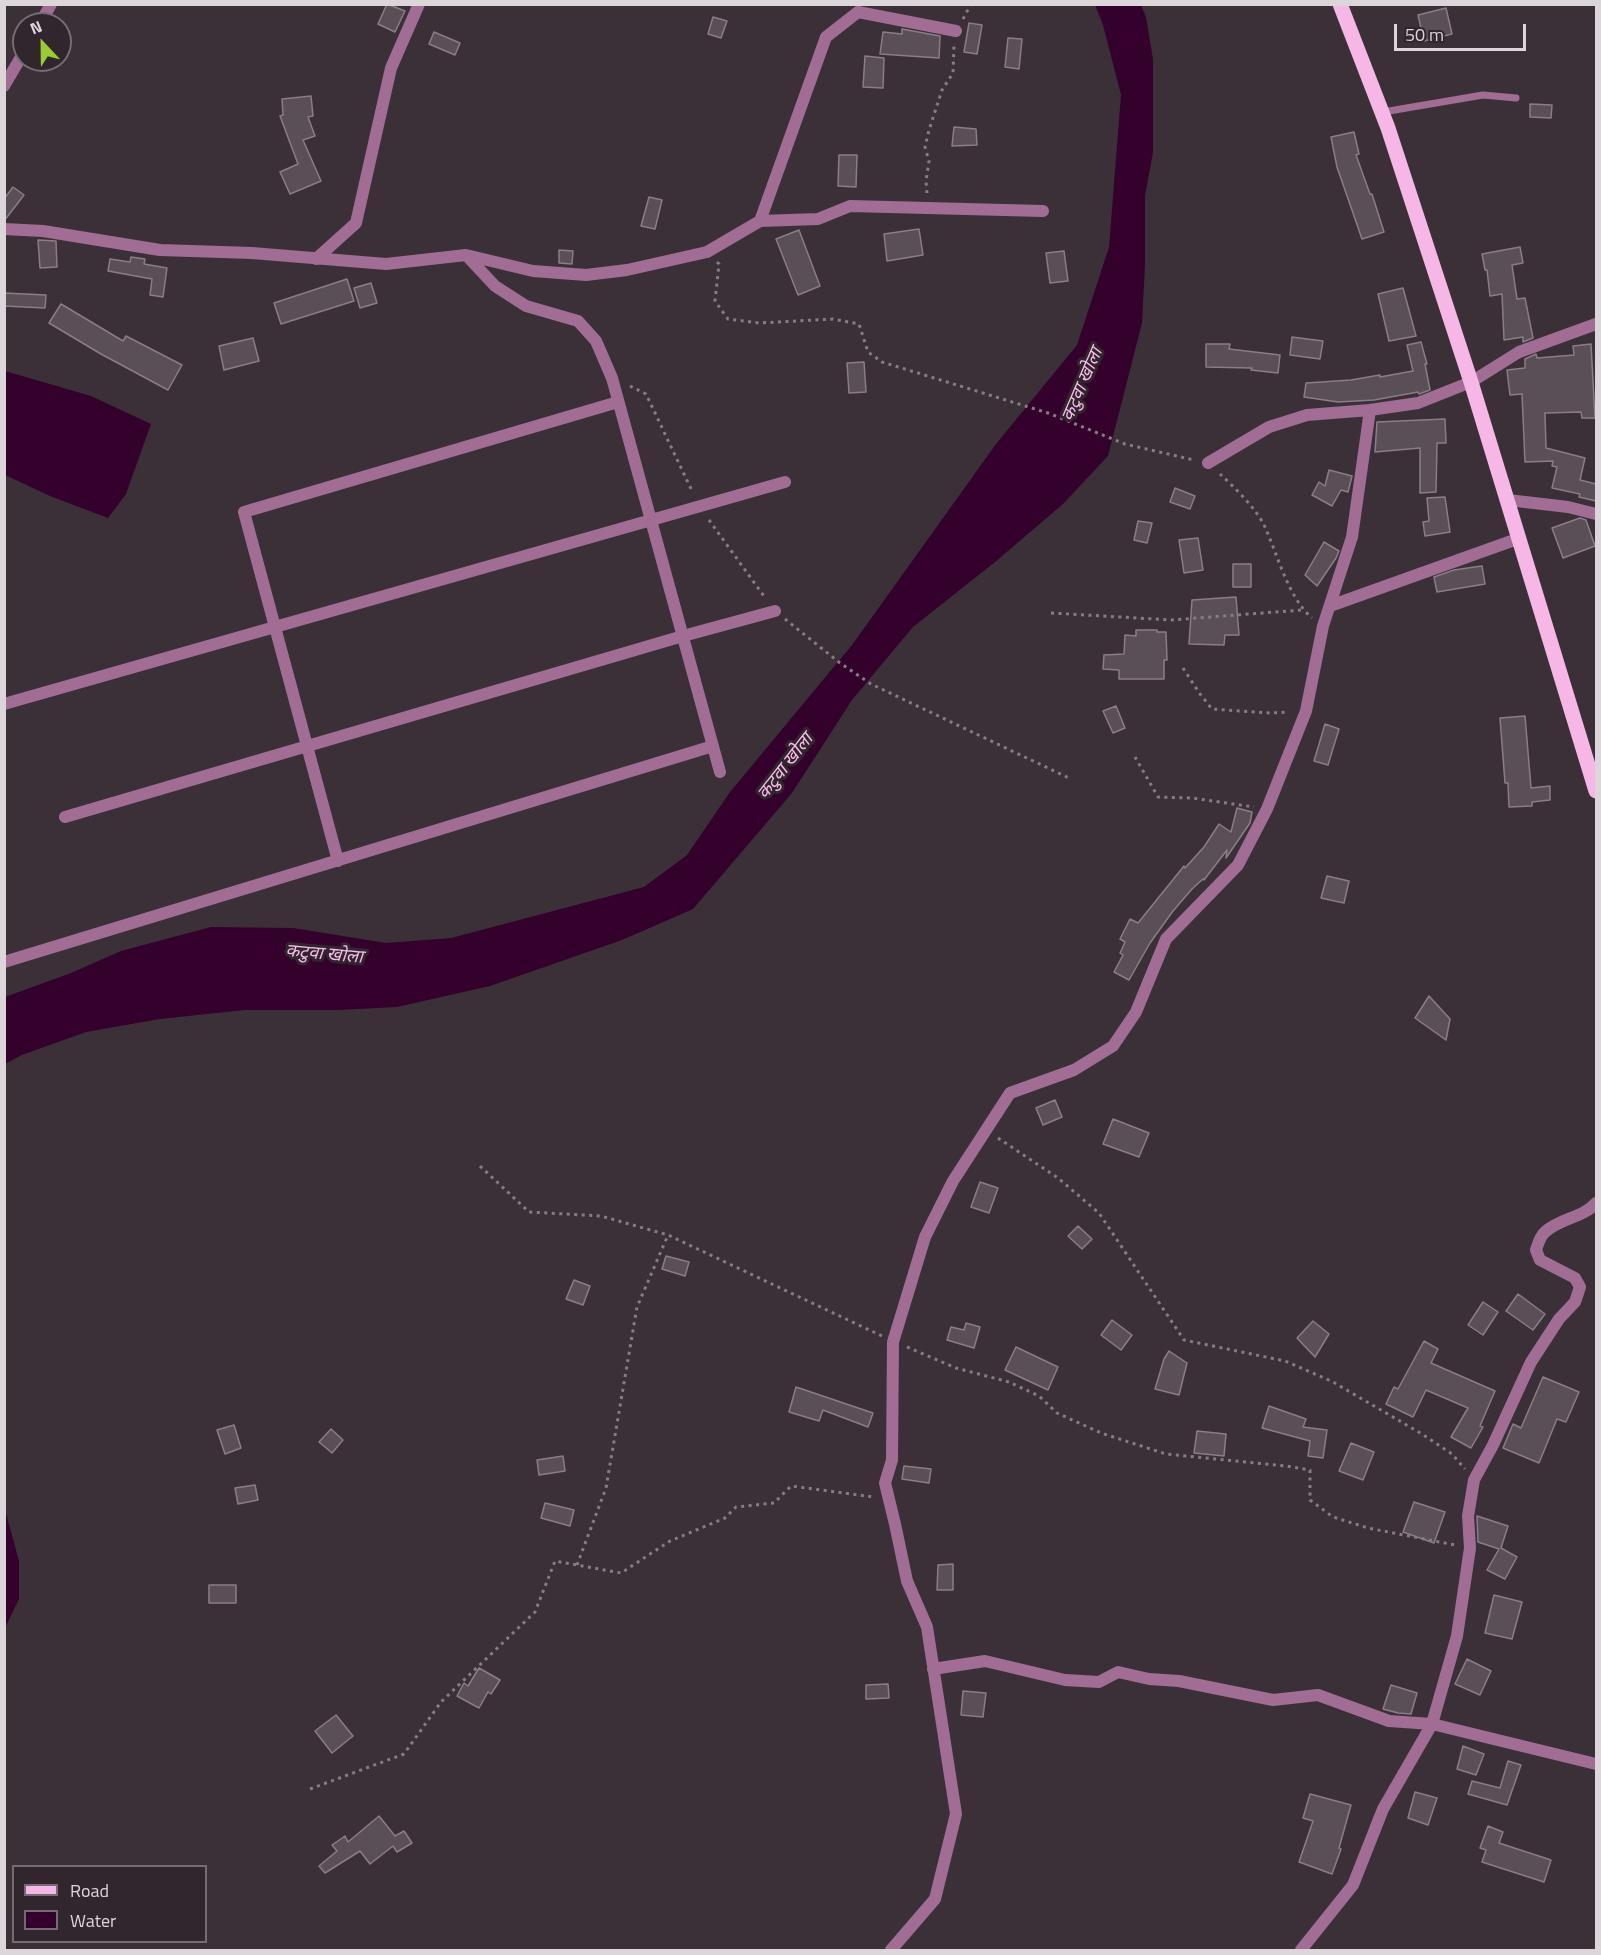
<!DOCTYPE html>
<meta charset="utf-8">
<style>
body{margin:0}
#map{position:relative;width:1601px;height:1955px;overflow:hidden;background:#3b3038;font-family:"Titillium Web",sans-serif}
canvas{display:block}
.frame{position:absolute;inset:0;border:6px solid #dcd5da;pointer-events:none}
.legend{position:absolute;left:12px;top:1865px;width:195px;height:78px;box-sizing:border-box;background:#31262e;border:2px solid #756c73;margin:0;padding:8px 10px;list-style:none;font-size:18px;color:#dcd5da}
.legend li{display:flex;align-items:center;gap:12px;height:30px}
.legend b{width:30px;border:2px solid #756c73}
.north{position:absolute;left:12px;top:12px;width:60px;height:60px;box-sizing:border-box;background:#31262e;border:2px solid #756c73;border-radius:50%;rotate:338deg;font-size:16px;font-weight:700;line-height:24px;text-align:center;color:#dcd5da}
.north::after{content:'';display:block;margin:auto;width:21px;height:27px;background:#9cca31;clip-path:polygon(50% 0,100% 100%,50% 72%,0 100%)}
.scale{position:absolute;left:1394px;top:24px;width:132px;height:27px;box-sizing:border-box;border:3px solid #dcd5da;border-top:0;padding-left:8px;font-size:18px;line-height:21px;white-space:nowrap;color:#dcd5da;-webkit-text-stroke:4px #31262e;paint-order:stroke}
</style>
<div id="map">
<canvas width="1601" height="1955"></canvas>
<div class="frame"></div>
<ul class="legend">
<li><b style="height:8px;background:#f6b6e6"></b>Road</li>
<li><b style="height:16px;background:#34002c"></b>Water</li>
</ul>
<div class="north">N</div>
<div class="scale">50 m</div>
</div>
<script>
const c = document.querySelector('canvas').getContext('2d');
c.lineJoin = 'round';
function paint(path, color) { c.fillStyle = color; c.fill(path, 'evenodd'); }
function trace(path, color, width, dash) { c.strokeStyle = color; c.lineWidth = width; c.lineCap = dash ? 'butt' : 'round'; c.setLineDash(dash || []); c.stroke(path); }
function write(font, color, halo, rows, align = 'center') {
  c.font = font + ' "Titillium Web","Noto Sans Devanagari",sans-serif'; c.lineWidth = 6; c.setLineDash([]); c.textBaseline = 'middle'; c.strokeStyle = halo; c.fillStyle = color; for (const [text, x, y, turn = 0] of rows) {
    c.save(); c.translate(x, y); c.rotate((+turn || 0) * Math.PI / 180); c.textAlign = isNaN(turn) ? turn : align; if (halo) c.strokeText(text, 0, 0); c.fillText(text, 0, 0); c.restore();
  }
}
const water = new Path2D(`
 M1095 5H1141L1146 17 1153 59V152L1145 196V265L1142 323 1108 456 1063 504 995 562 913 627 852 700 792 793 693 909 622 940 490 986 397 1007 339 1010H245L160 1019 86 1032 22 1055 5 1064V997L71 973 121 951 211 927 293 928 386 943 451 938 644 887 687 855 730 792 852 645 996 444 1077 345 1109 247 1121 95 1103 25Z
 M5 371 91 396 151 424 126 494 108 518 50 496 5 475Z
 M4 1506 19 1561V1599L5 1628Z`);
const building = new Path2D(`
 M387 4 405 11 395 32 378 24Z
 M1446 8 1452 34 1424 41 1418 15Z
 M713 17 727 21 721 38 708 34Z
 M969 23 982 25 977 54 964 52Z
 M902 29 940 36 939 58 880 54 883 32 902 34Z
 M434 32 460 43 455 55 429 44Z
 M1008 38 1022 39 1019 69 1005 67Z
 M865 56 884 58 883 88 863 87Z
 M311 96 313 116 308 117 315 136 303 140 321 181 290 194 280 172 298 164 280 116 283 115 282 99Z
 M1530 104 1552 105 1551 118 1530 117Z
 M954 127 976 129 977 145 952 146Z
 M1354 132 1359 154 1356 155 1370 194H1372L1384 232 1362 239 1337 167 1331 137Z
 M839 155H857L856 187 838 186Z
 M13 187 24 195 4 221V199Z
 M649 197 662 200 655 229 641 226Z
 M919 229 923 255 887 261 884 234Z
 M799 230 820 286 798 295 776 239Z
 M38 240 56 241 57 267 40 268Z
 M1520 247 1523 263 1512 265 1517 299 1525 298 1533 338 1523 342V337L1504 340 1502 294 1490 296 1487 270H1485L1482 254Z
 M559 250 573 251 572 264 559 263Z
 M1064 251 1068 281 1050 283 1046 253Z
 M131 257 145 259 144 264 167 268 163 297 150 295 152 279 108 271 110 259 130 262Z
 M347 279 354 301 281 324 274 303Z
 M371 283 377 303 360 308 354 288Z
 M1403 288 1416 336 1389 341 1378 294Z
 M4 293 46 295 45 308 4 306Z
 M61 304 123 341 126 336 182 365 168 390 101 354 49 323Z
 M1292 337 1323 341 1320 359 1290 355Z
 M253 338 259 361 224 370 219 346Z
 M1421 342 1427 364H1425L1430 390 1419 394 1418 392 1374 400 1338 402 1304 397 1306 383 1351 380 1380 375V377L1413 371 1407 345Z
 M1206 344H1230L1229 349 1280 355 1278 373 1251 370 1252 368 1206 367Z
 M1591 344 1595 418H1582L1581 412 1545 413 1546 448 1585 458 1580 480 1596 484V501L1579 497 1580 494 1552 488 1557 467 1552 466 1553 461 1525 462 1522 394 1510 395 1507 370 1525 368V359L1536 354 1537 358 1574 355 1573 346Z
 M864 362 866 392 849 393 847 363Z
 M1445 419 1446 443H1437L1436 492 1420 493V448L1375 452 1377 422Z
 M1329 470 1352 476 1348 492 1341 490 1332 506 1312 495 1319 482 1325 486Z
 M1175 488 1195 496 1190 509 1170 502Z
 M1445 497 1450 532 1425 536 1423 522 1429 521 1427 498Z
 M1580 518 1586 520 1595 546 1563 558 1552 528Z
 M1138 521 1152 523 1147 543 1134 540Z
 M1198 538 1203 570 1184 573 1179 540Z
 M1324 542 1339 551 1336 558 1317 586 1305 575Z
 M1233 564H1251V587H1233Z
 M1482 566 1485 584 1437 592 1434 577 1454 570Z
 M1236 597 1239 635H1225L1224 645 1189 644 1192 600Z
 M1136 630H1157V632H1166L1167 660H1164V679H1119V670L1103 669 1104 655 1124 654 1125 635 1136 636Z
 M1116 706 1125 728 1113 733 1103 711Z
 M1525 716 1531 788 1550 786V800L1532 802V806L1509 807 1508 783H1505L1500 718Z
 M1325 724 1339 729 1328 765 1314 761Z
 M1237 808 1252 812 1250 823 1226 858 1227 850 1204 880 1203 879 1192 889 1173 911 1150 943 1129 980 1114 972 1123 955 1120 953 1125 942 1120 939 1130 919 1138 923 1184 866 1185 868 1204 847 1219 824 1231 832Z
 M1327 876 1349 881 1344 903 1321 898Z
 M1429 996 1450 1019 1446 1040 1415 1018Z
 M1055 1100 1062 1117 1043 1125 1036 1108Z
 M1113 1119 1149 1133 1139 1157 1103 1144Z
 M980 1182 998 1188 989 1213 971 1207Z
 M1078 1226 1092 1239 1082 1249 1068 1236Z
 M666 1256 689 1262 685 1276 662 1269Z
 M574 1280 590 1286 583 1305 566 1299Z
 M1518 1294 1545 1314 1533 1330 1506 1311Z
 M1483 1302 1498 1312 1483 1335 1468 1325Z
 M1112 1320 1132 1335 1121 1350 1101 1335Z
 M1313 1321 1329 1334 1315 1357 1297 1338Z
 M966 1323 980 1327 974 1348 947 1340 951 1327 964 1330Z
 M1424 1341 1438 1349 1431 1363 1495 1391 1480 1426 1483 1427 1471 1448 1451 1437 1468 1408 1426 1390 1413 1417 1386 1404 1394 1387 1398 1389Z
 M1016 1347 1058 1367 1048 1390 1005 1370Z
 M1169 1351 1187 1363 1179 1395 1155 1389 1164 1359Z
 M1543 1377 1579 1392 1566 1422 1557 1419 1539 1463 1503 1448 1513 1424 1521 1428Z
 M796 1387 873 1413 868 1427 823 1410 819 1421 789 1412Z
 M1269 1406 1306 1419 1303 1427 1327 1430 1323 1458 1308 1456 1310 1441 1262 1428Z
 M234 1425 241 1448 225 1454 217 1430Z
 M331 1429 343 1440 332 1453 319 1442Z
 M1197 1431 1226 1434 1224 1456 1194 1453Z
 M1351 1443 1374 1452 1363 1480 1339 1471Z
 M563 1456 565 1471 539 1475 537 1460Z
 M904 1466 931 1469 929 1483 902 1479Z
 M255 1485 258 1500 238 1504 235 1488Z
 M1414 1502 1445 1512 1434 1543 1403 1532Z
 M545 1503 574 1510 570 1526 541 1518Z
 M1477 1516 1508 1526 1501 1548 1517 1557 1505 1579 1487 1570 1499 1549 1478 1542Z
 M953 1564V1590H937L938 1565Z
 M209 1585H236V1603H209Z
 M1494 1595 1522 1602 1512 1639 1485 1633Z
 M1467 1659 1491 1671 1480 1695 1455 1684Z
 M479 1668 500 1680 491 1694 488 1692 479 1708 457 1696 464 1683 468 1686Z
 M888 1684 889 1698 866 1699V1685Z
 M1391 1685 1417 1693 1411 1714 1398 1713 1383 1709Z
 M963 1691 986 1693 983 1717 961 1715Z
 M336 1715 353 1736 332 1753 315 1731Z
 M1463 1746 1484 1754 1476 1775 1457 1769Z
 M1508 1761 1521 1765 1507 1805 1468 1794 1472 1781 1500 1788Z
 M1415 1792 1437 1798 1428 1825 1408 1818Z
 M1310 1794 1351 1805 1339 1848 1341 1849 1332 1874 1299 1862 1313 1821 1303 1818Z
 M379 1816 395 1836 404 1831 412 1843 397 1852 393 1846 370 1864 360 1851 325 1873 319 1866 337 1851 332 1845 345 1836 348 1842Z
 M1488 1826 1503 1832 1499 1843 1551 1860 1544 1882 1482 1862 1486 1850 1480 1848Z`);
const path = new Path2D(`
 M963 19 971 4
 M927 193 926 181 929 161 925 147 929 130 942 90 953 73 954 44
 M717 262 719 264 715 301 728 319 759 323 833 319 859 324 868 352 882 362 1048 413 1125 444 1194 460
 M630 386 646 394 693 493
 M1220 474C1235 488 1256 508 1265 527 1278 556 1288 597 1312 618
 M709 520 766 599
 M1051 613 1171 620 1302 610
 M785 619 840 663 871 684 1069 778
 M1183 668 1200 694 1212 709 1270 713 1289 712
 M1135 757 1158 797 1192 798 1254 807
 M998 1138 1058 1178 1099 1213 1184 1340 1285 1361 1333 1382 1422 1434 1452 1454 1465 1469
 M480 1166 529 1212 601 1216 668 1235 882 1336
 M907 1347 956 1368 1009 1382 1039 1396 1057 1413 1101 1433 1166 1454 1286 1466 1310 1470V1500L1333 1517 1368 1528 1455 1545
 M577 1565 606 1488 637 1307 668 1235
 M310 1789 404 1754 441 1702 535 1612 555 1561 621 1573 670 1541 725 1518 736 1507 774 1503 791 1486 874 1497`);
const lane = new Path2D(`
 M1383 112 1483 95 1516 98`);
const street = new Path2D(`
 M40 24 51 4
 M4 86 24 52
 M760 221 826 37 858 12 956 31
 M4 229 43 231 160 250 252 253 386 264 466 255 533 271 586 275 627 270 707 252 760 221 818 219 850 206 1043 211
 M466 255 495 286 526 306 578 321 596 341 612 378 720 772
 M316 259 356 223 391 68 419 4
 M1208 463 1269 427 1307 415 1370 410
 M1508 500 1568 507 1596 514
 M1330 606 1520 538
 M4 704 785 482
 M65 817 683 636 775 611
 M338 861 244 512 618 402
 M4 962 713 746
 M933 1669 985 1661 1065 1680 1099 1682 1118 1672 1149 1679 1179 1681 1273 1700 1318 1695 1389 1721 1432 1724 1596 1764
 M891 1950 935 1899 956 1814 927 1627 907 1581 895 1524 885 1483 892 1460 893 1342 925 1237 953 1181 1010 1093 1074 1070 1113 1046 1136 1012 1166 939 1238 865 1267 809 1306 711 1323 626 1352 537 1370 410 1418 403 1471 382 1519 352 1596 324
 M1301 1950 1353 1885 1383 1809 1432 1724 1457 1636 1470 1548 1468 1516 1474 1480 1493 1445 1531 1362 1559 1319 1575 1302 1580 1287 1575 1278 1540 1260 1536 1250C1538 1244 1540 1236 1545 1232 1560 1218 1583 1218 1596 1203`);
const primary = new Path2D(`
 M1340 4 1388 128 1471 382 1596 791`);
const waterNames = [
 ["कटुवा खोला",1083,385,-67],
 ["कटुवा खोला",786,767,-52],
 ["कटुवा खोला",324,955,5]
];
paint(water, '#34002c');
paint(building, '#5a4e57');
trace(building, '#8b7d87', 1.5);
trace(path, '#867d84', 3, [3, 4.5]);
trace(lane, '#a16d94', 7);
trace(street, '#a16d94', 12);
trace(primary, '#f6b6e6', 15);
write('italic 18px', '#fbbcec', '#31262e', waterNames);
</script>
